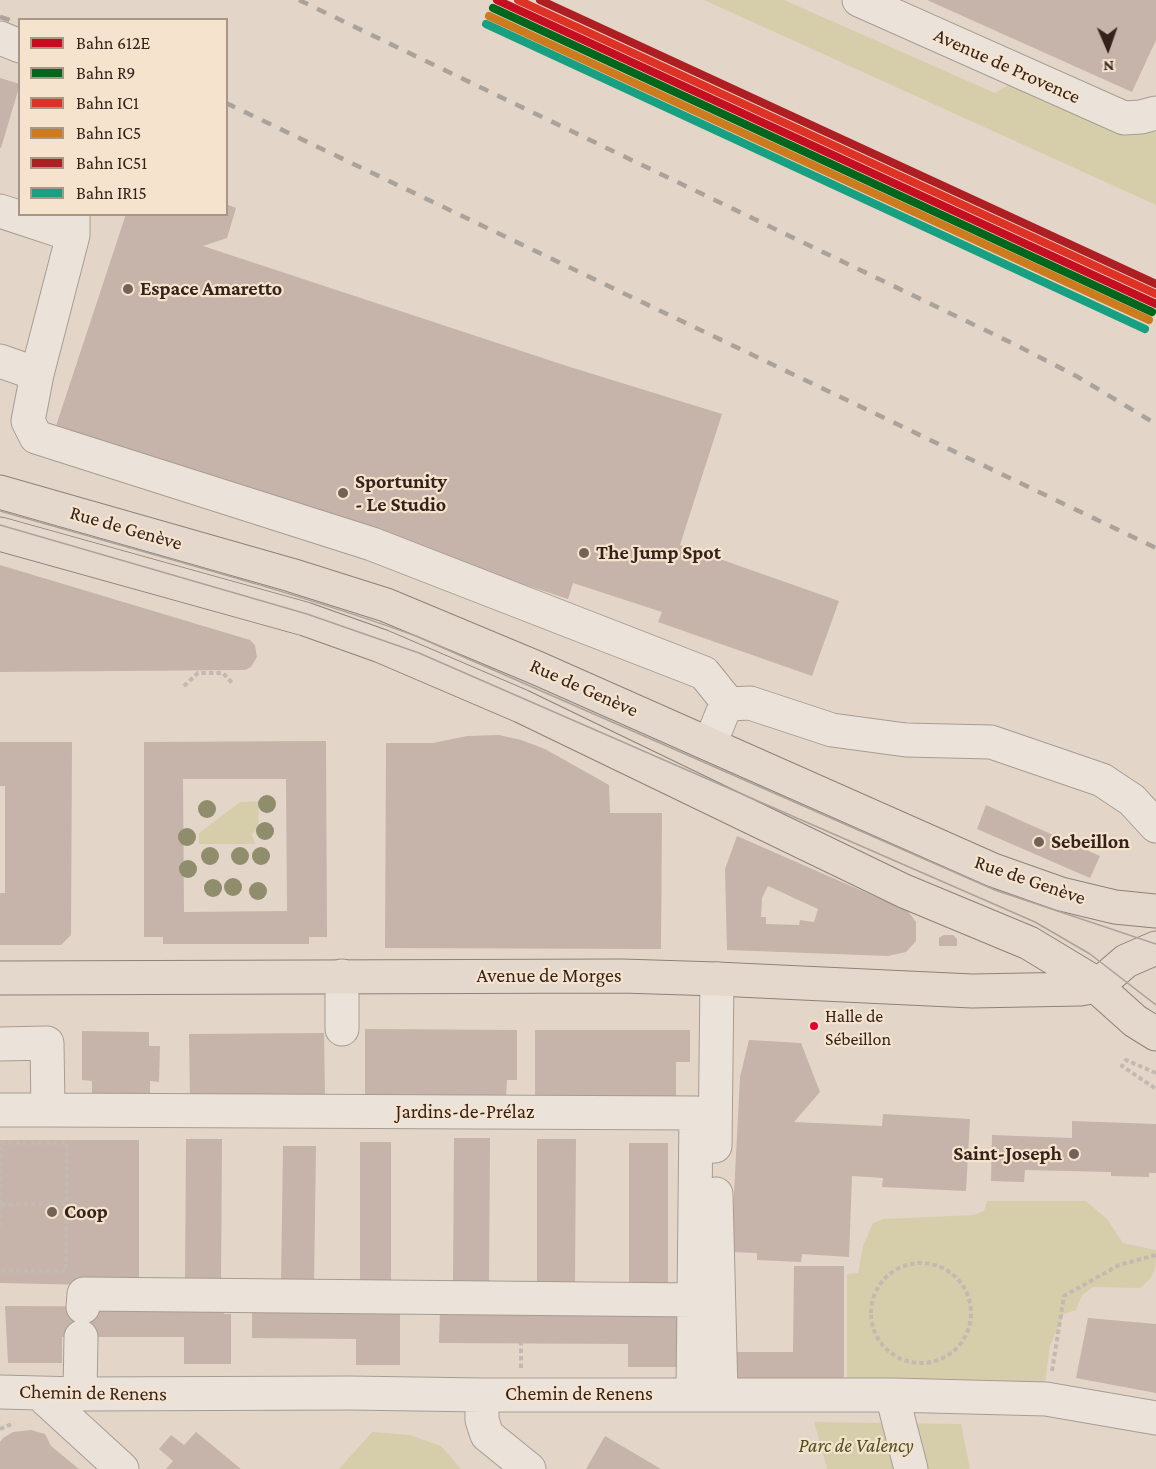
<!DOCTYPE html>
<meta charset="utf-8">
<style>
body{margin:0}
#map{position:relative;width:1156px;height:1469px;overflow:hidden;background:#e3d6c8;font-family:"Crimson Pro",serif}
canvas{display:block}
.legend{position:absolute;left:18px;top:18px;width:210px;height:198px;box-sizing:border-box;background:#f5e3cd;border:2px solid #a89686;margin:0;padding:8px 10px;list-style:none;font-size:18px;color:#35231b}
.legend li{display:flex;align-items:center;gap:12px;height:30px}
.legend b{width:30px;border:2px solid #a89686}
.north{position:absolute;left:1078px;top:18px;width:60px;height:60px;-webkit-text-stroke:4px #f5e3cd;paint-order:stroke;rotate:178deg;font-size:16px;font-weight:700;line-height:24px;text-align:center;color:#35231b}
.north::after{content:'';display:block;margin:auto;width:21px;height:27px;background:#35231b;clip-path:polygon(50% 0,100% 100%,50% 72%,0 100%)}
</style>
<div id="map">
<canvas width="1156" height="1469"></canvas>
<ul class="legend">
<li><b style="height:8px;background:#c50e1f"></b>Bahn 612E</li>
<li><b style="height:8px;background:#02671c"></b>Bahn R9</li>
<li><b style="height:8px;background:#dd3327"></b>Bahn IC1</li>
<li><b style="height:8px;background:#cc7c1f"></b>Bahn IC5</li>
<li><b style="height:8px;background:#ad1f23"></b>Bahn IC51</li>
<li><b style="height:8px;background:#18a082"></b>Bahn IR15</li>
</ul>
<div class="north">N</div>
</div>
<script>
const c = document.querySelector('canvas').getContext('2d');
c.lineJoin = 'round';
function paint(path, color) { c.fillStyle = color; c.fill(path, 'evenodd'); }
function trace(path, color, width, dash) { c.strokeStyle = color; c.lineWidth = width; c.lineCap = dash ? 'butt' : 'round'; c.setLineDash(dash || []); c.stroke(path); }
function write(font, color, halo, rows, align = 'center') {
  c.font = font + ' "Crimson Pro",serif'; c.lineWidth = 4.5; c.setLineDash([]); c.textBaseline = 'middle'; c.strokeStyle = halo; c.fillStyle = color; for (const [text, x, y, turn = 0] of rows) {
    c.save(); c.translate(x, y); c.rotate((+turn || 0) * Math.PI / 180); c.textAlign = isNaN(turn) ? turn : align; if (halo) c.strokeText(text, 0, 0); c.fillText(text, 0, 0); c.restore();
  }
}
const green = new Path2D(`
 M704 0H784L995 93 1013 82 1156 123V205Z
 M259 801 258 829 252 834 255 844H199V833L240 802Z
 M987 1201H1086L1107 1219 1123 1243 1156 1250C1156 1270 1156 1275 1140 1288L1093 1287 1082 1295 1076 1310 1064 1314 1050 1346 1045 1383 847 1378V1274L858 1273 863 1246 873 1223 883 1219 974 1215 984 1211Z
 M814 1422 961 1424 970 1469H827Z
 M372 1432 410 1435 441 1446 461 1469H339Z`);
const building = new Path2D(`
 M927 0H1156V40L1132 92Z
 M0 78 20 84 1 148H0Z
 M226 204 236 208 227 238 203 246 567 366 722 414 680 545 839 601 812 676 658 622 662 612 573 583 568 599 55 429 126 214H226Z
 M0 565 250 640 255 645 257 657 251 667 245 670 0 672Z
 M499 735 521 740 545 749 609 785 610 813H662L661 949 385 948 386 743H433L467 736Z
 M326 741 327 937H309V944H163V937H144V742ZM183 779H286L287 911 184 912Z
 M0 742H72L71 935 61 945H0V893H5V786H0Z
 M986 805 1100 856 1090 878 977 829Z
 M737 836 908 911 916 922V941L906 952 888 956 727 950 725 869ZM768 886 818 909 814 922 800 920 799 925 766 924V917H761L762 898Z
 M944 935H953L957 939V946H939V938Z
 M365 1029 517 1030V1080H507L506 1097H365Z
 M535 1030H690V1062H676V1098H535Z
 M82 1031 149 1032V1046H160L159 1082 150 1081V1095H92V1081L82 1080Z
 M324 1033 325 1097 190 1099 189 1034Z
 M749 1040 801 1043 820 1092 794 1122 882 1126 883 1114 970 1119 966 1191 882 1187 883 1178 852 1176 849 1257 802 1254 801 1262 757 1260V1253L731 1252 740 1077Z
 M1072 1121 1156 1124V1173H1149V1177L1111 1176V1172L1025 1170 1024 1182 991 1181 992 1135 1072 1138Z
 M454 1138H490L489 1283H453Z
 M186 1139H222L221 1284 185 1283Z
 M537 1139H576L575 1284H537Z
 M0 1140H139V1286L0 1283Z
 M360 1142H391V1286L360 1285Z
 M629 1143H668V1288H629Z
 M283 1146H316L314 1284H281Z
 M794 1266H844V1378L731 1379V1352H793Z
 M224 1303V1314H231V1364H184V1337H62V1363H8L5 1306 197 1307Z
 M252 1307 400 1308V1365H356V1339L252 1338Z
 M440 1311 682 1312V1367H628V1344L439 1343Z
 M1088 1318 1156 1324V1393L1076 1378Z
 M31 1430 45 1434 51 1446 79 1469H0V1442L3 1438 13 1432Z
 M196 1432 241 1469H166L173 1461 159 1449 171 1435 184 1445Z
 M605 1436 661 1469H586Z`);
const path = new Path2D(`
 M184 686 198 673H223L233 684
 M1156 1073 1126 1060 1122 1066 1156 1089
 M1 1205 66 1203
 M0 1226 1 1143H67L66 1271H0
 M871 1313a50 50 0 1 1 100 0a50 50 0 1 1-100 0Z
 M521 1368V1343
 M1052 1371 1064 1296 1119 1265 1156 1255
 M0 1429 14 1423`);
const minor = new Path2D(`
 M859 0 1124 118 1141 117 1156 113
 M0 38 20 46
 M0 211 73 235
 M73 214V235L37 374 28 421 36 437 372 544 704 673 729 704
 M0 361 37 374
 M710 744 722 714 729 704 750 703 832 730 906 740 991 742 1102 780 1132 800 1156 826
 M342 1029V976
 M0 1044 47 1043 48 1110H0
 M48 1110 696 1113 693 1393
 M715 1146 717 979
 M716 1194 721 1393
 M83 1307 84 1294 693 1300
 M0 1392 80 1394 350 1393 482 1395H892L1046 1399 1156 1418
 M39 1393 122 1469
 M80 1394 81 1337
 M482 1395V1420L487 1435 529 1469
 M892 1395 911 1469`);
const major = new Path2D(`
 M0 492 291 575 386 605 537 668 993 870 1061 894 1115 907 1156 911
 M0 534 305 619 381 646 521 706 904 891 1029 943 1087 978 1135 1021 1156 1034
 M0 978 622 976 717 979 972 991 1080 989 1097 986 1126 961 1156 948`);
const tram = new Path2D(`
 M0 511C139 551 280 587 416 636L995 890 1156 944
 M0 525 307 614 419 653 1035 922 1090 954 1156 1005`);
const rail = new Path2D(`
 M299 0 1014 344 1078 377 1156 424
 M0 17 20 23
 M226 103 1156 548`);
const rail1 = new Path2D(`
 M497 0 1156 304`);
const rail2 = new Path2D(`
 M493 8 1152 312`);
const rail3 = new Path2D(`
 M518 0 1156 294`);
const rail4 = new Path2D(`
 M489 16 1149 320`);
const rail5 = new Path2D(`
 M540 0 1156 284`);
const rail6 = new Path2D(`
 M486 24 1145 329`);
const trees = [
 [267,804],
 [207,809],
 [265,831],
 [187,837],
 [210,856],
 [240,856],
 [261,856],
 [188,869],
 [233,887],
 [213,888],
 [258,891]
];
const markers = [
 [128,289,6,"#726258"],
 [343,493,6,"#726258"],
 [584,553,6,"#726258"],
 [1039,842,6,"#726258"],
 [814,1026,5,"#e4002b"],
 [1074,1154,6,"#726258"],
 [52,1212,6,"#726258"]
];
const busNames = [
 ["Halle de",825,1016],
 ["Sébeillon",825,1039]
];
const streetNames = [
 ["Avenue de Provence",1007,66,24],
 ["Rue de Genève",126,528,16],
 ["Rue de Genève",584,688,24],
 ["Rue de Genève",1030,880,19],
 ["Avenue de Morges",549,976],
 ["Jardins-de-Prélaz",465,1112],
 ["Chemin de Renens",93,1393,1],
 ["Chemin de Renens",579,1394]
];
const poiNames = [
 ["Espace Amaretto",140,289],
 ["Sportunity",355,482],
 ["- Le Studio",355,505],
 ["The Jump Spot",596,553],
 ["Sebeillon",1051,842],
 ["Saint-Joseph",1062,1154,"right"],
 ["Coop",64,1212]
];
const parkNames = [
 ["Parc de Valency",856,1446]
];
paint(green, '#d6ceaa');
paint(building, '#c6b3a9');
trace(minor, '#a79c92', 35);
trace(major, '#8d8179', 35);
trace(path, '#c3b9b1', 4, [4.5, 3]);
trace(minor, '#ebe3da', 33);
trace(major, '#e3d8cb', 33);
trace(tram, '#aaa29b', 1.5);
trace(rail, '#aaa29b', 4.5, [10, 10]);
trace(rail1, '#c50e1f', 8);
trace(rail2, '#02671c', 8);
trace(rail3, '#dd3327', 8);
trace(rail4, '#cc7c1f', 8);
trace(rail5, '#ad1f23', 8);
trace(rail6, '#18a082', 8);
c.fillStyle = '#908d6d';
for (const [x, y] of trees) { c.beginPath(); c.arc(x, y, 9, 0, 2 * Math.PI); c.fill(); }
for (const [x, y, r, color] of markers) { const dot = new Path2D(); dot.arc(x, y, r, 0, 2 * Math.PI); c.fillStyle = color; c.fill(dot); trace(dot, '#f5e3cd', 2); }
write('18px', '#35231b', '#f5e3cd', busNames, 'left');
write('20px', '#35231b', '#f5e3cd', streetNames);
write('bold 20px', '#35231b', '#f5e3cd', poiNames, 'left');
write('italic 20px', '#4d5122', '#f5e3cd', parkNames);
</script>
